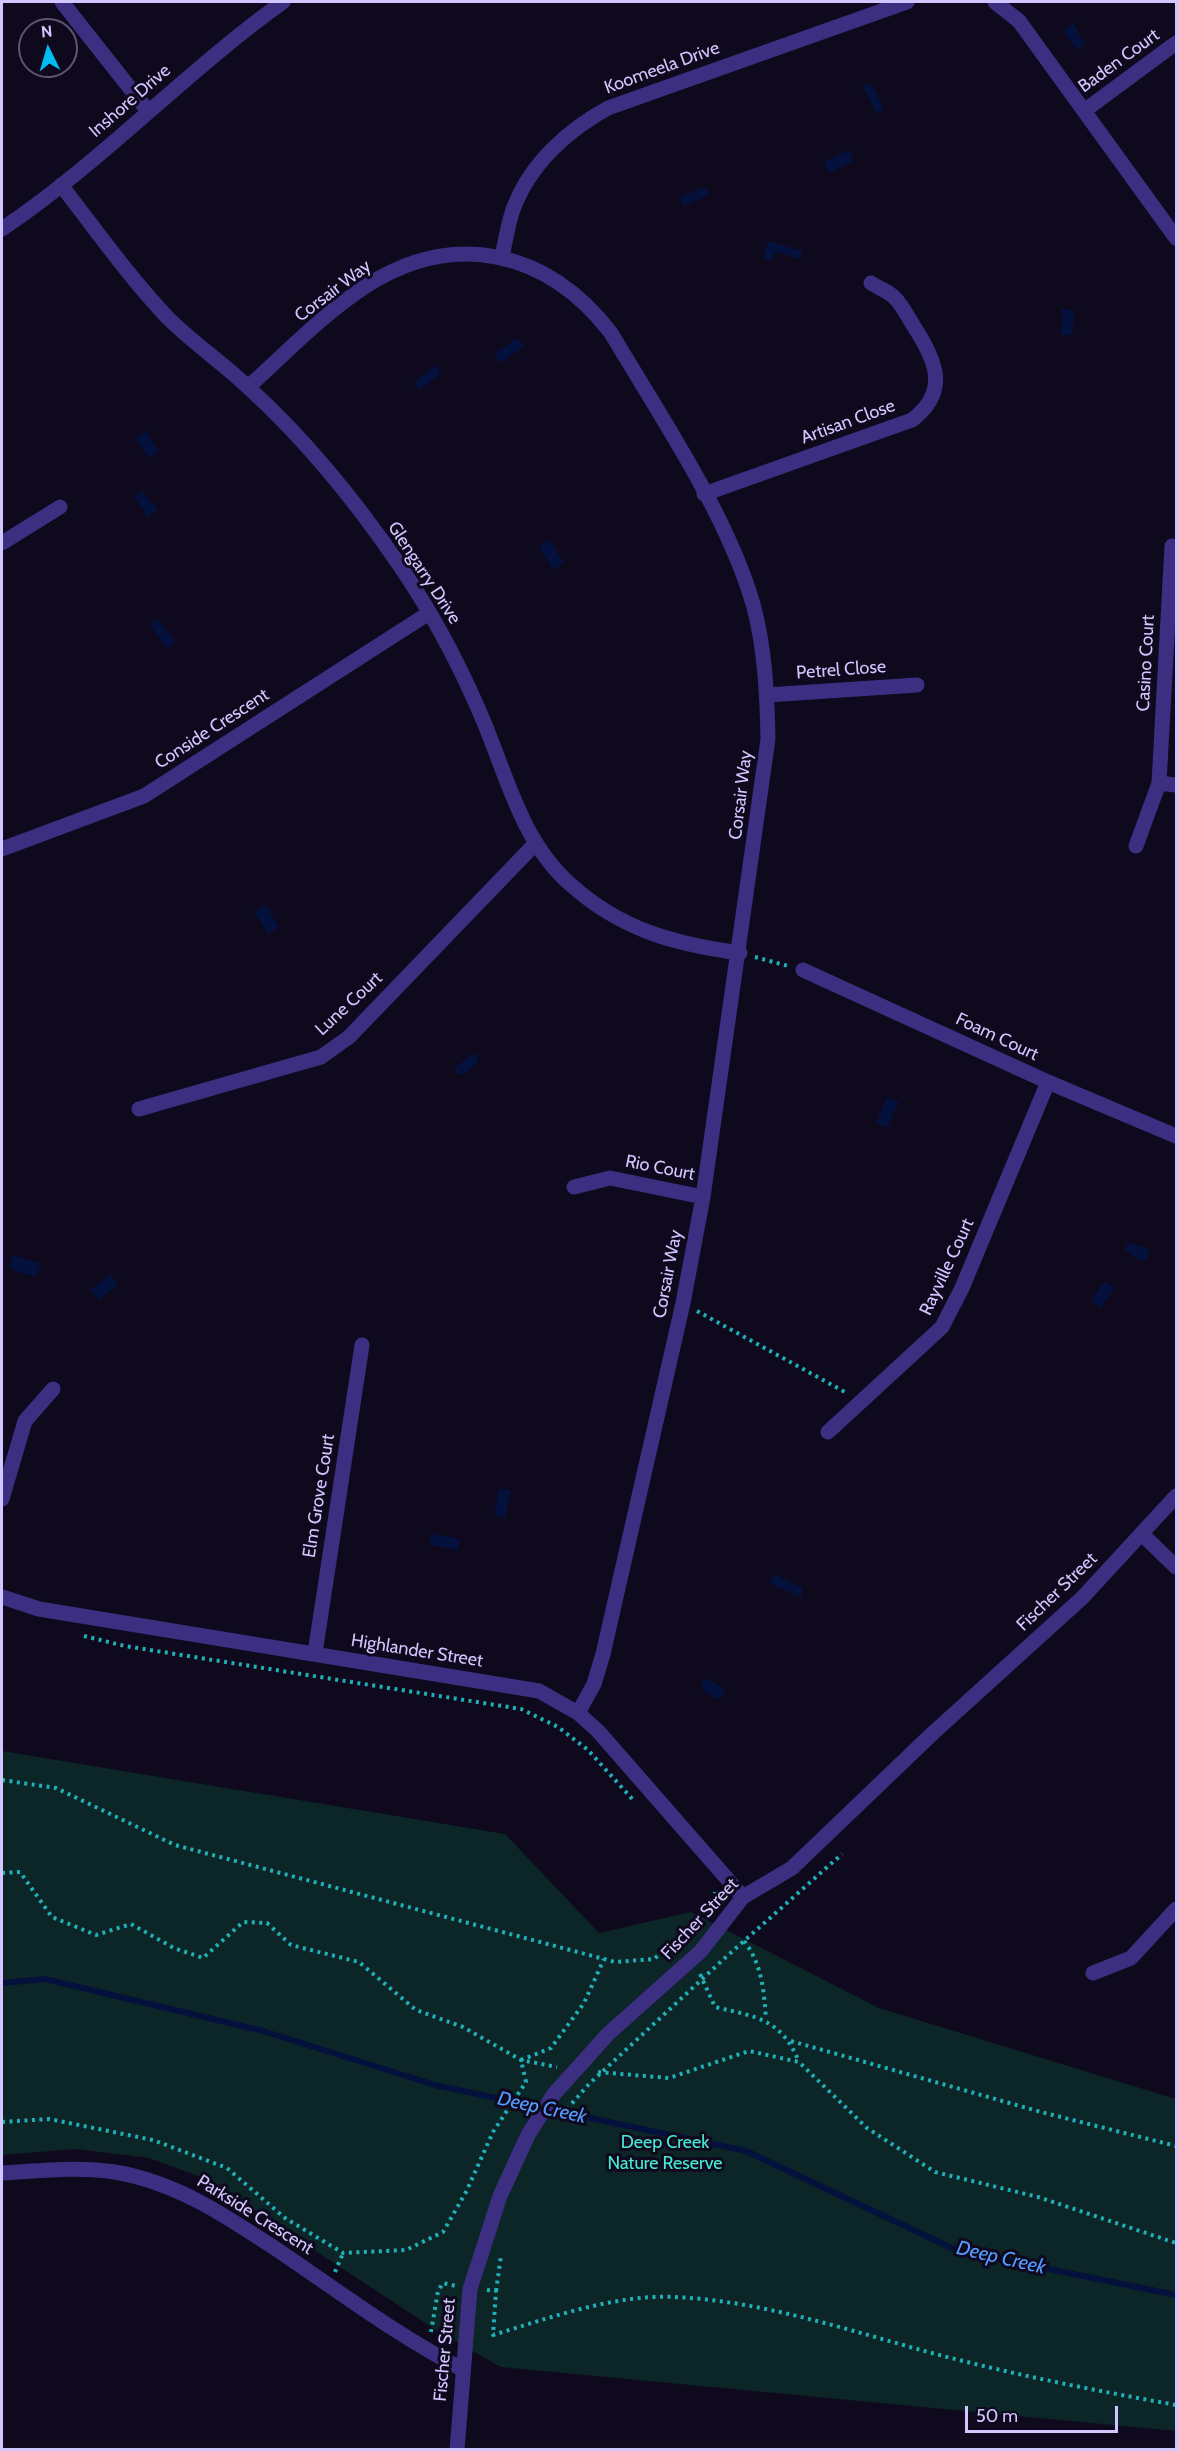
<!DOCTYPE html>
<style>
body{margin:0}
#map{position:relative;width:1178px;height:2451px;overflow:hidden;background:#0f091d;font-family:Cabin,sans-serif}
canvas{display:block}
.frame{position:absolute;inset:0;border:3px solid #d3c5ff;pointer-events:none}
.north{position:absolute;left:18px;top:18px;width:60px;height:60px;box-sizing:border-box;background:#0f091d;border:2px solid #5d5477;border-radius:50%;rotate:355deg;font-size:16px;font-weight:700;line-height:24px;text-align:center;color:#d3c5ff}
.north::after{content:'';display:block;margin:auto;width:21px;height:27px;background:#00bcf0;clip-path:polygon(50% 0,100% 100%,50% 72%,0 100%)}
.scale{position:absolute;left:965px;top:2406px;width:153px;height:27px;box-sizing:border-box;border:3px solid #d3c5ff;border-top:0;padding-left:8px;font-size:18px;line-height:21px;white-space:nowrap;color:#d3c5ff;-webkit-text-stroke:4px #0f091d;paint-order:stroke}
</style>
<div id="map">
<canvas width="1178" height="2451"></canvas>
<div class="frame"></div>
<div class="north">N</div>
<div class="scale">50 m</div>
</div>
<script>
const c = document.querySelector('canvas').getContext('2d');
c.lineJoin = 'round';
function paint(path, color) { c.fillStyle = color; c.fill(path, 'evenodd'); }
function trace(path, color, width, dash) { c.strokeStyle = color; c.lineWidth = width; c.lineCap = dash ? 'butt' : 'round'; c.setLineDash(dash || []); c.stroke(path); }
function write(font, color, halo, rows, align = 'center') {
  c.font = font + ' Cabin,sans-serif'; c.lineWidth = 6; c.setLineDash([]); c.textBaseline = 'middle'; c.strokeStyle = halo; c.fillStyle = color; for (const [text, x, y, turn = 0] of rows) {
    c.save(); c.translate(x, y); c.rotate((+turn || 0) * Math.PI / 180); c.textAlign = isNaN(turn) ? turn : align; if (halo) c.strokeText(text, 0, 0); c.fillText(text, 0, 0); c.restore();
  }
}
const green = new Path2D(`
 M2 1751 505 1834 599 1933 691 1912 879 2008 1176 2099V2431L501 2367 439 2332 206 2179 149 2158 76 2149 2 2155Z`);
const water = new Path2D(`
 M1073 23 1085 44 1077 50 1063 31Z
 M871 83 884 109 876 113 863 87Z
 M849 150 854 161 829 173 824 162Z
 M705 187 709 195 684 206 679 197Z
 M768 241 802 251 800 259 775 252 772 261 763 259Z
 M1061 308 1074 311 1072 335H1060L1063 319Z
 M518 338 524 347 500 363 494 353Z
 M435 365 441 373 420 390 414 383Z
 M146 431 159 451 149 458 135 438Z
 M142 491 158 510 148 517 134 497Z
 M550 540 564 563 553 570 539 547Z
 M159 620 174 640 171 647H165L151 626 153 621Z
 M266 905 279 927 268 934 254 912Z
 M472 1054 477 1055 478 1062 462 1075 456 1073V1067Z
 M887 1097 899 1102 887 1128 876 1123Z
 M1128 1242 1150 1250 1146 1261 1130 1256 1131 1253 1124 1251Z
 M13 1255 41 1264 36 1277 12 1270 9 1265Z
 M110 1274 118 1284 99 1300 91 1290Z
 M1104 1281 1115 1288 1101 1308 1091 1301Z
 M499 1488 511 1491 505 1517 499 1518 494 1514Z
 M431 1534 460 1539 458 1550 429 1545Z
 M773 1574 803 1588 801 1597 772 1585 770 1582Z
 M708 1679 724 1688 723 1696 717 1699 701 1689 702 1682Z`);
const stream = new Path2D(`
 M2 1983 45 1979 263 2031 435 2085 746 2151 956 2250 1176 2295`);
const path = new Path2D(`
 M755 957 788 966
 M697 1311 845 1392
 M84 1636 125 1646 521 1709 558 1727 588 1750 635 1802
 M2 1780 56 1788 175 1845 604 1959 615 1962 654 1959 671 1944 678 1951
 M2 1873 20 1872 52 1917 96 1935 131 1924 174 1948 203 1958 243 1922 267 1923 291 1945 359 1962 416 2010 463 2027 521 2060 557 2067
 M712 1908 715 1892
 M744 1941C762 1964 764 1991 766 2019
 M671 1944 706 1913
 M700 1974 715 2007C756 2017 781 2018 799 2062
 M791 2041 1041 2112 1176 2146
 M598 2072 669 2078 749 2051 799 2062 867 2128 935 2172 1038 2197 1176 2243
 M567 2109 589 2084 726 1957 842 1854
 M2 2122 49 2119 153 2140 227 2168 285 2218 343 2253 406 2250 443 2232 466 2192 493 2132 526 2082 521 2060 551 2048 584 2003 604 1959
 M335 2272 343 2253
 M487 2290 496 2291 493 2335C549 2318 615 2294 675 2297 761 2301 845 2329 928 2352 1010 2374 1093 2390 1176 2405
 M496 2291 501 2256
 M431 2332 438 2291 443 2283 456 2286`);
const minor = new Path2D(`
 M62 2 148 111
 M995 2 1019 21 1176 238
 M1084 111 1176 43
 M61 185C96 230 129 277 168 318 193 343 223 363 249 388 306 440 357 503 400 566 430 610 456 658 477 706 505 767 518 838 570 884 621 930 674 944 740 953
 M2 229C102 162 185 72 283 2
 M502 256C506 240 508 222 514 207 531 163 568 130 608 108L907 2
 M248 387C286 353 323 314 366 286 455 229 548 251 611 333 659 414 727 514 753 604 765 647 767 694 768 739L703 1197 683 1303 603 1654 594 1684 578 1713
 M704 494 912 420C950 391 936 360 913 325 908 317 902 305 895 298 889 291 878 288 871 283
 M2 543 60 507
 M767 695 917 685
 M1159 783 1172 546
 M1136 846 1159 783 1176 785
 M2 849 144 796 429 613
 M803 970 1048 1082 1176 1136
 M139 1109 321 1057 349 1037 535 844
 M574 1187 610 1178 703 1197
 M828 1432 942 1327 962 1288 1048 1082
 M2 1499 25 1421 53 1389
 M1143 1535 1176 1567
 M2 1597 39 1609 539 1691 578 1713 598 1731 743 1897
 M315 1653 362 1345
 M1093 1973 1131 1958 1176 1909
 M2 2173C39 2171 78 2166 115 2172 179 2183 229 2218 282 2253 341 2293 398 2336 462 2369
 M457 2450 470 2289 500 2196 528 2135 554 2094 608 2034 701 1951 743 1897 792 1868 933 1733 1082 1598 1176 1496`);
const streetNames = [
 ["Baden Court",1119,61,-36],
 ["Koomeela Drive",662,68,-20],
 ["Inshore Drive",130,101,-41],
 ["Corsair Way",333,291,-37],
 ["Artisan Close",848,422,-20],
 ["Glengarry Drive",424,573,57],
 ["Casino Court",1146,663,-87],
 ["Petrel Close",841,670,-4],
 ["Conside Crescent",212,729,-33],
 ["Corsair Way",741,795,-83],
 ["Lune Court",349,1004,-43],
 ["Foam Court",997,1037,25],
 ["Rio Court",660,1168,11],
 ["Rayville Court",947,1267,-65],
 ["Corsair Way",668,1274,-79],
 ["Elm Grove Court",319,1496,-81],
 ["Fischer Street",1057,1592,-44],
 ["Highlander Street",417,1651,9],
 ["Fischer Street",700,1919,-47],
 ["Parkside Crescent",255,2215,32],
 ["Fischer Street",445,2350,-85]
];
const parkNames = [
 ["Deep Creek",665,2143],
 ["Nature Reserve",665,2164]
];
const waterNames = [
 ["Deep Creek",542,2108,12],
 ["Deep Creek",1001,2258,13]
];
paint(green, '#0c2527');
paint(water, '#04113c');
trace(stream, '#04113c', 6);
trace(path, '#20b0b8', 4, [3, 4.5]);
trace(minor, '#3c2f81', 15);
write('18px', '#d3c5ff', '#0f091d', streetNames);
write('18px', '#46ebd5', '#0f091d', parkNames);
write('italic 20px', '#539bff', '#0f091d', waterNames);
</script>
